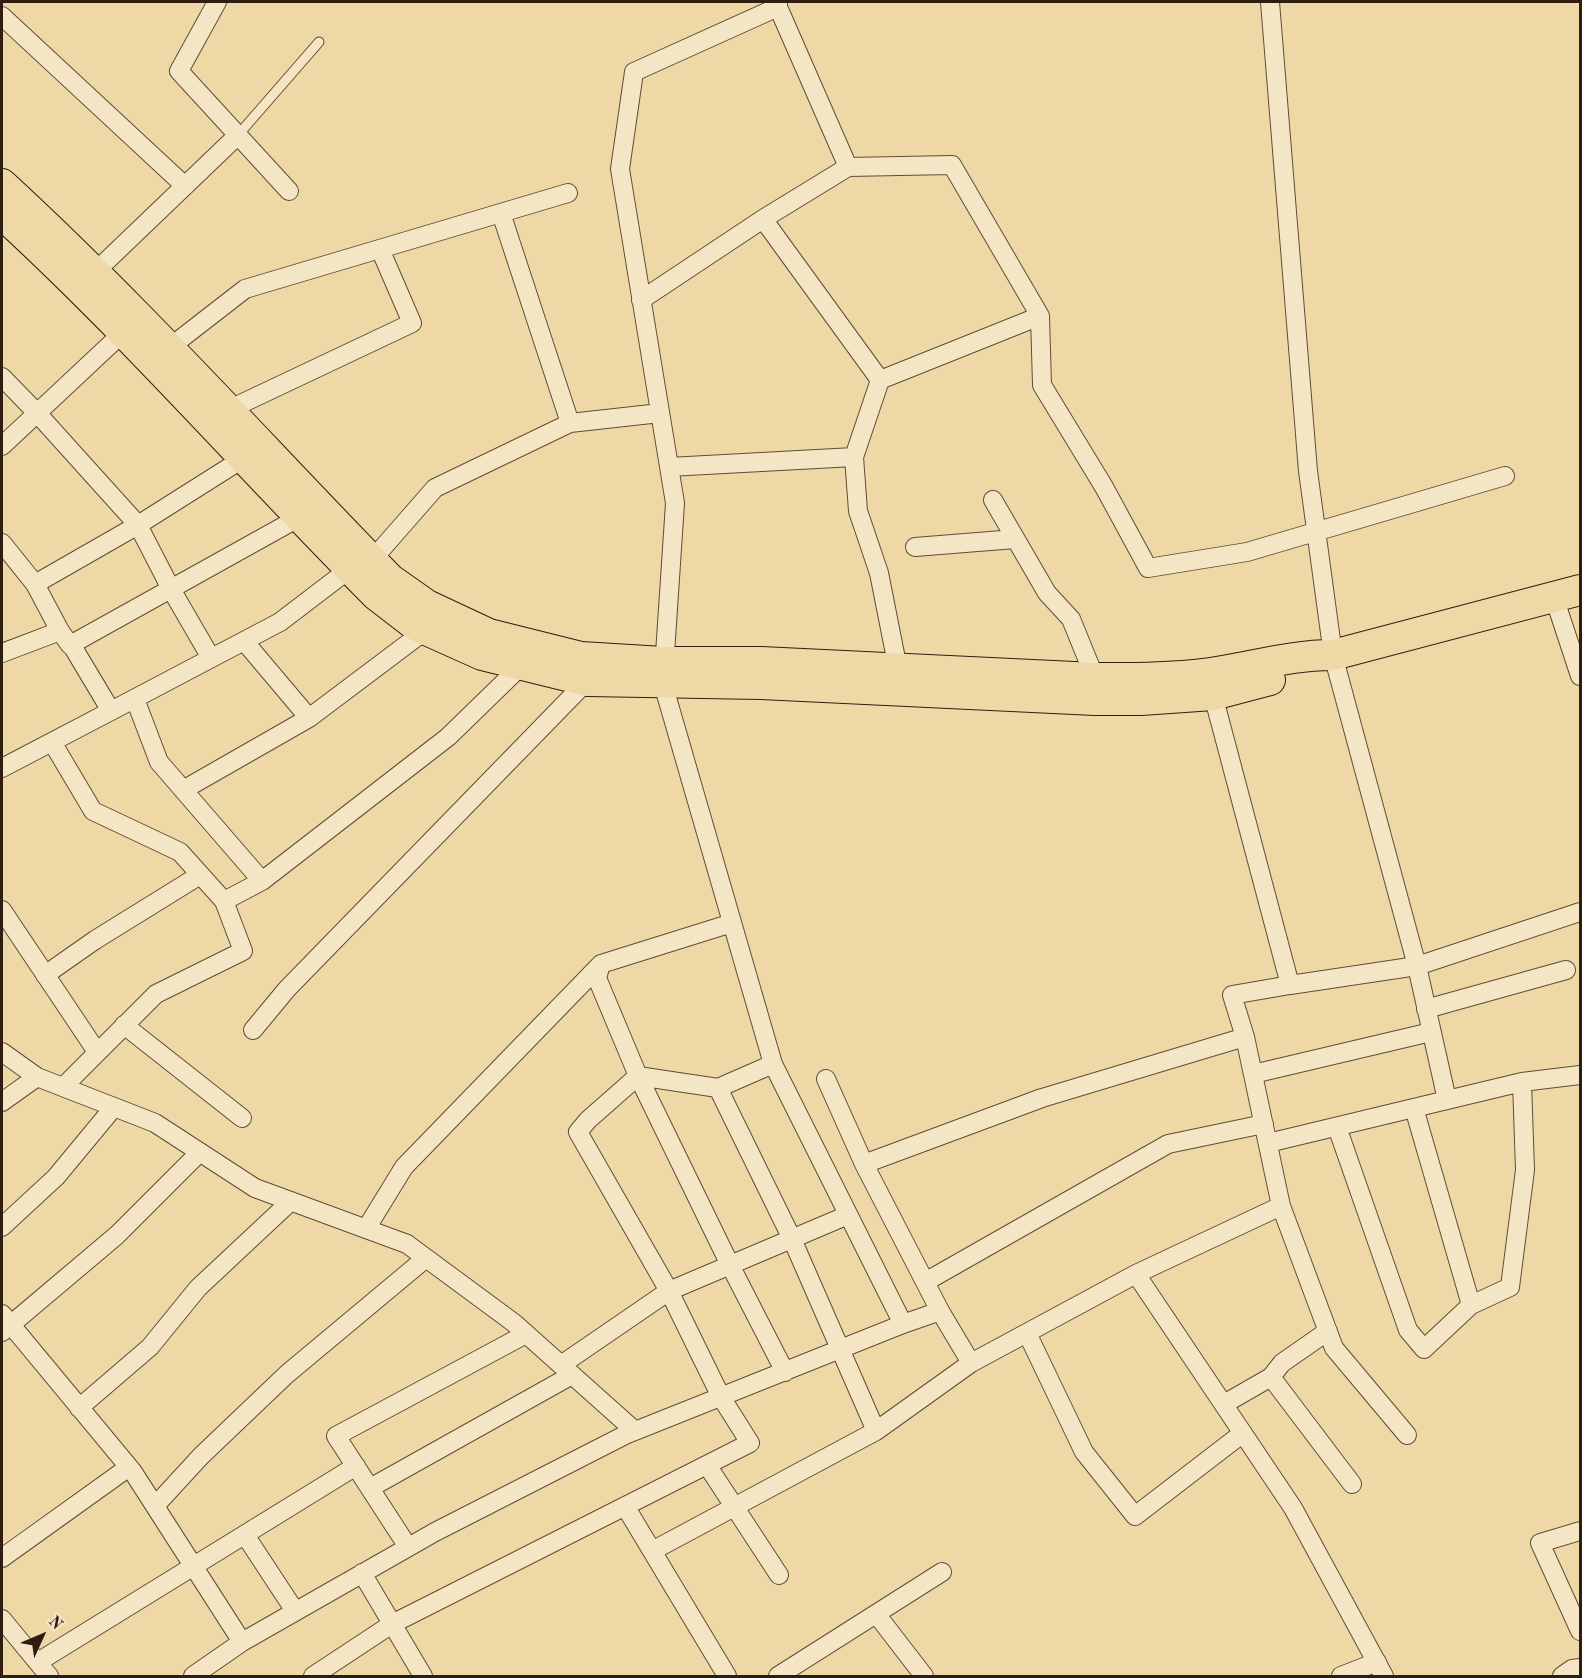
<!DOCTYPE html>
<style>
body{margin:0}
#map{position:relative;width:1582px;height:1678px;overflow:hidden;background:#eed8a6;font-family:"Old Standard TT",serif}
canvas{display:block}
.frame{position:absolute;inset:0;border:3px solid #301d11;pointer-events:none}
.north{position:absolute;left:12px;top:1606px;width:60px;height:60px;-webkit-text-stroke:4px #f4e6c5;paint-order:stroke;rotate:46deg;font-size:16px;font-weight:700;line-height:24px;text-align:center;color:#301d11}
.north::after{content:'';display:block;margin:auto;width:21px;height:27px;background:#301d11;clip-path:polygon(50% 0,100% 100%,50% 72%,0 100%)}
</style>
<div id="map">
<canvas width="1582" height="1678"></canvas>
<div class="frame"></div>
<div class="north">N</div>
</div>
<script>
const c = document.querySelector('canvas').getContext('2d');
c.lineJoin = 'round';
function trace(path, color, width, dash) { c.strokeStyle = color; c.lineWidth = width; c.lineCap = dash ? 'butt' : 'round'; c.setLineDash(dash || []); c.stroke(path); }
const lane = new Path2D(`
 M238 135 319 42`);
const street = new Path2D(`
 M217 2 179 71 289 191
 M1270 2 1308 471 1333 655 1417 966 1447 1100
 M2 16 185 186
 M848 167 952 165 1040 316
 M763 219 880 380 854 457
 M95 272 238 135
 M641 300 763 219 848 167 778 7
 M169 348 245 289 568 193
 M2 377 37 413 138 525 244 458
 M880 380 1040 316 1042 385 1104 487 1148 568 1247 552 1505 476
 M228 410 412 323 380 249
 M570 423 660 413
 M2 446 130 326
 M669 467 854 457 858 511 879 573 898 669
 M993 500 1047 593 1071 619 1095 678
 M2 543 35 584 60 631 70 645 300 517
 M915 547 1015 539
 M372 560 435 488 570 423 501 213
 M35 584 138 525 171 589 211 658
 M1554 597 1580 676
 M244 641 309 718
 M2 653 60 631
 M1213 695 1290 985 1232 995 1245 1037 1281 1206 1136 1274 1293 1508 1384 1676
 M135 699 159 762 262 881 448 737 522 665
 M111 711 280 622 356 564
 M52 742 93 811 180 852 224 901
 M2 768 111 711 71 644
 M183 790 309 718 426 630
 M2 910 97 1052
 M601 964 597 978 638 1076 730 1265 785 1372
 M45 975 95 940 200 875
 M1290 985 1417 966 1580 912
 M1426 1009 1566 970
 M124 1025 242 1118
 M253 1030 287 989 587 681
 M2 1052 37 1077 155 1123 255 1188 407 1244 514 1323 635 1431
 M1253 1074 1431 1032
 M638 1076 718 1088 773 1064
 M826 1079 864 1164 1042 1098 1245 1037
 M63 1087 156 994 243 951 224 901 262 881
 M2 1102 37 1077
 M1414 1108 1471 1305
 M1337 1127 1408 1330 1424 1349 1471 1305 1510 1287 1525 1170 1522 1082
 M1268 1143 1522 1082 1580 1075
 M864 1164 940 1311
 M1281 1206 1334 1348 1407 1435
 M2 1227 56 1177 114 1107
 M366 1229 404 1167 601 964 732 923
 M925 1282 1168 1144 1264 1124
 M2 1314 133 1472 242 1642 193 1676
 M903 1324 940 1311 971 1363 1136 1274
 M2 1332 117 1235 200 1152
 M1027 1333 1084 1452 1135 1516 1243 1433
 M561 1365 669 1291 848 1215
 M1271 1377 1352 1484
 M1224 1404 1271 1377 1282 1363 1328 1331
 M79 1408 150 1347 198 1288 291 1201
 M876 1431 971 1363
 M707 1465 779 1575
 M370 1488 572 1375
 M155 1506 201 1456 287 1374 426 1258
 M625 1506 727 1676
 M1580 1531 1540 1543 1580 1631
 M245 1535 295 1611
 M408 1547 336 1436 526 1334
 M652 1551 876 1431 792 1239 718 1088
 M2 1558 129 1467
 M362 1573 423 1676
 M877 1615 924 1676
 M2 1619 49 1676
 M242 1642 435 1532 625 1435 903 1324 773 1064 663 684 675 503 620 169 634 72 778 7V2
 M38 1662 356 1466
 M313 1676 392 1624 750 1443 721 1397 669 1291 578 1132 588 1120 638 1076
 M778 1676 942 1572
 M1341 1676 1377 1662
 M1562 1676 1572 1669 1580 1668`);
const primary = new Path2D(`
 M2 184C138 309 261 447 390 579L427 605 489 634 581 657 663 662H761L1095 678C1133 678 1172 678 1210 673 1252 667 1290 655 1333 655L1580 590
 M2 214C133 334 250 469 376 595L415 625 482 655 587 681 761 684 1095 700H1141L1213 695 1270 680`);
trace(lane, '#604c36', 11);
trace(street, '#604c36', 20);
trace(primary, '#301d11', 32);
trace(lane, '#f4e6c5', 9);
trace(street, '#f4e6c5', 18);
trace(primary, '#eed8a6', 30);
</script>
